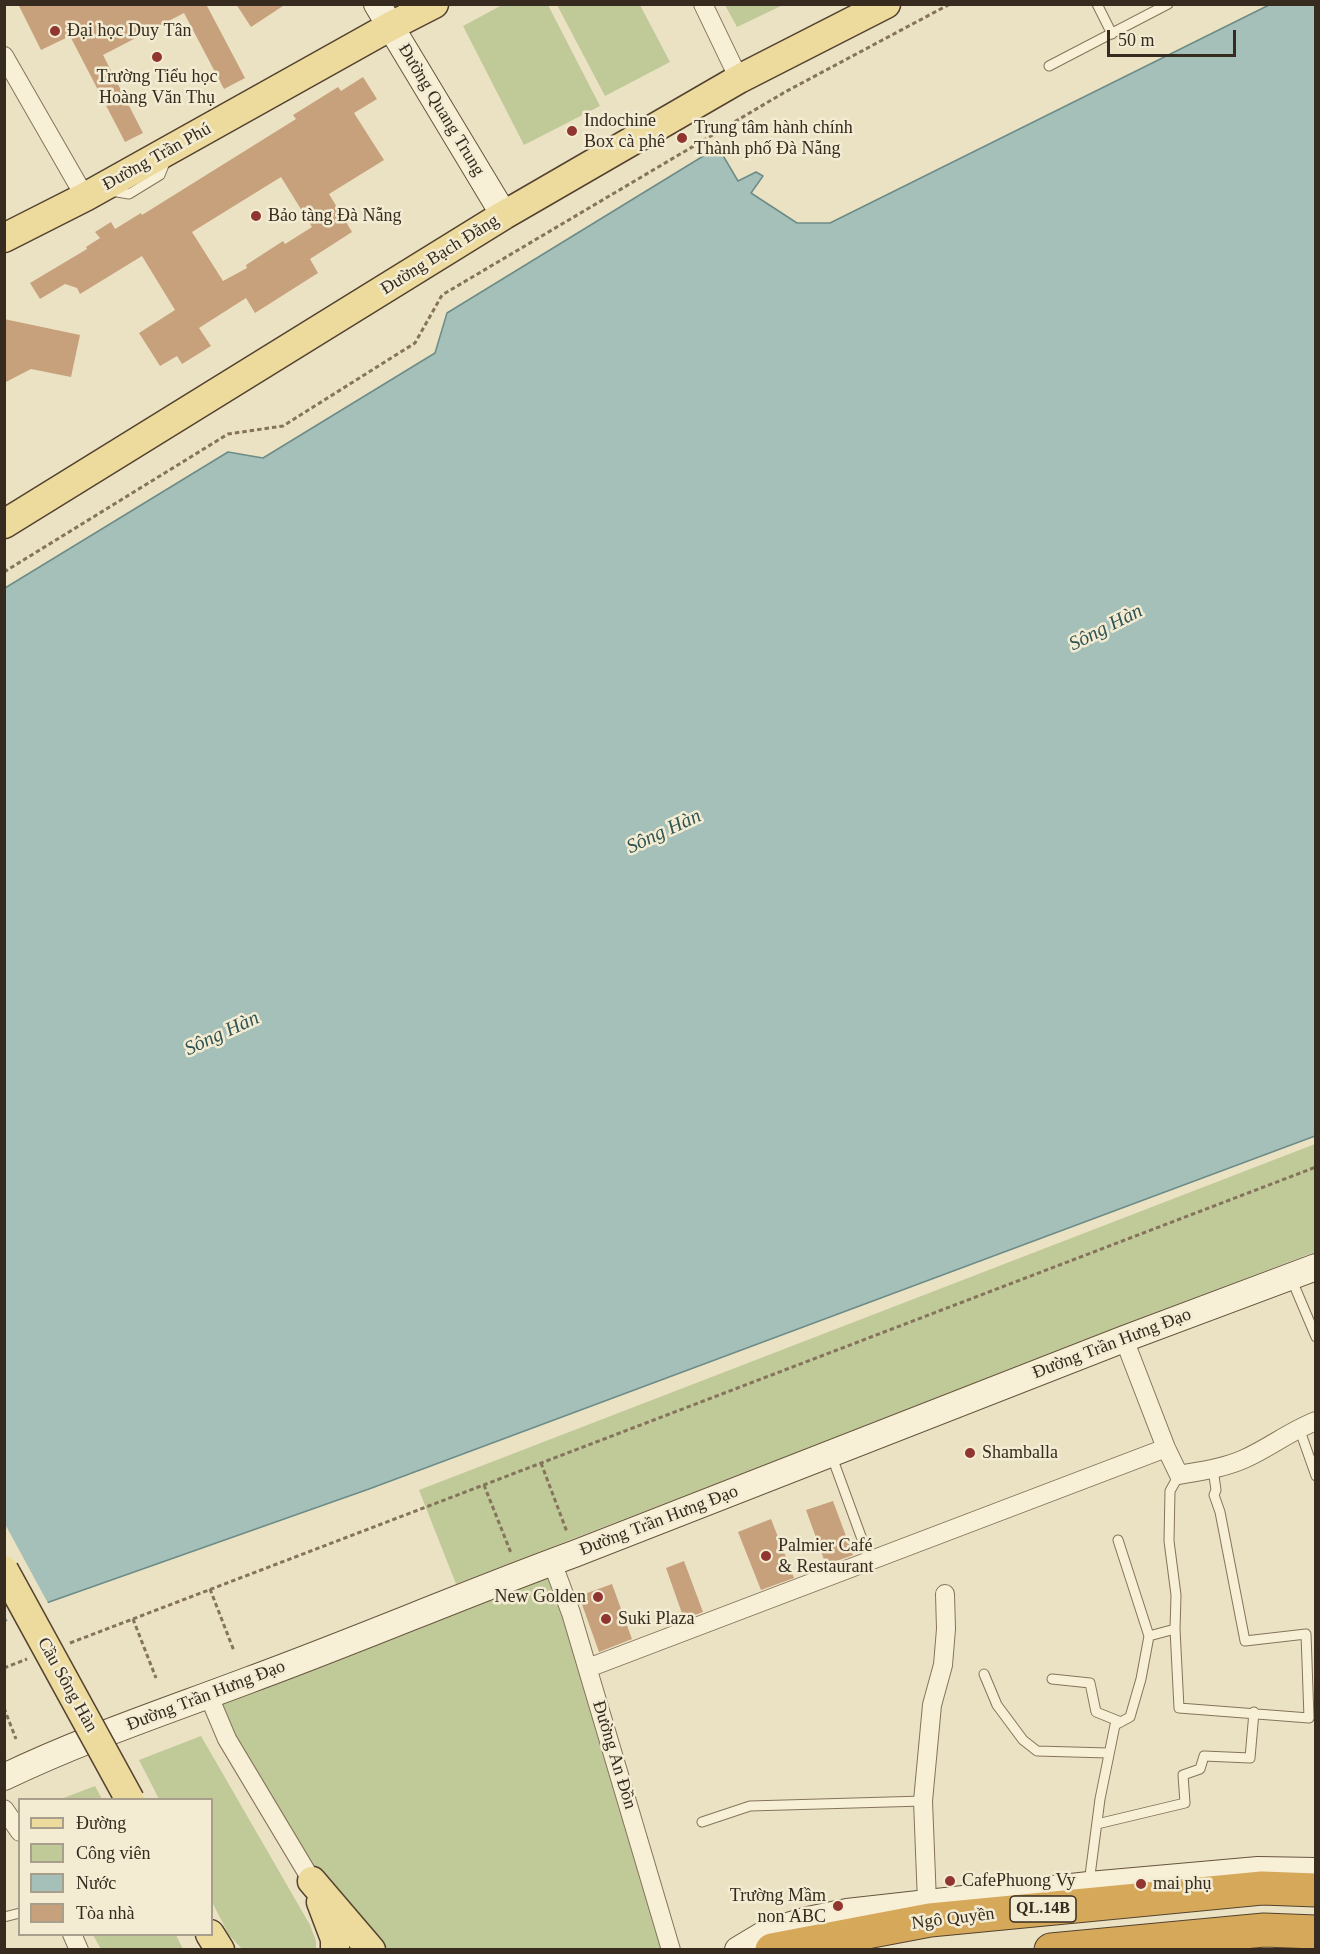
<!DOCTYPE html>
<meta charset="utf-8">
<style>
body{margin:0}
#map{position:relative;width:1320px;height:1954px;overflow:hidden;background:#ebe2c4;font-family:Georgia,serif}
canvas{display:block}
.frame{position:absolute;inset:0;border:6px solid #362b1e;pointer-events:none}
.legend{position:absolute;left:18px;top:1798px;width:195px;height:138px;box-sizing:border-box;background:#f3ecd3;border:2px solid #a79f8b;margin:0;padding:8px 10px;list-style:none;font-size:18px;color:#362b1e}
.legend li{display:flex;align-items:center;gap:12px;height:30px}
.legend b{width:30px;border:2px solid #a79f8b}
.scale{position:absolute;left:1107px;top:30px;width:129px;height:27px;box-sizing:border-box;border:3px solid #362b1e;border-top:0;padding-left:8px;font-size:18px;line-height:21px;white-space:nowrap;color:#362b1e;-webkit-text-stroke:4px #f3ecd3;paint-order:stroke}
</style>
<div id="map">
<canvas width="1320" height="1954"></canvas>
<div class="frame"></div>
<ul class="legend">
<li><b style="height:8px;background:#edda9d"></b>Đường</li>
<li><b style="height:16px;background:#c0c998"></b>Công viên</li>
<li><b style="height:16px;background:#a5bfb9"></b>Nước</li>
<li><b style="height:16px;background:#c7a17c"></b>Tòa nhà</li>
</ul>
<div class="scale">50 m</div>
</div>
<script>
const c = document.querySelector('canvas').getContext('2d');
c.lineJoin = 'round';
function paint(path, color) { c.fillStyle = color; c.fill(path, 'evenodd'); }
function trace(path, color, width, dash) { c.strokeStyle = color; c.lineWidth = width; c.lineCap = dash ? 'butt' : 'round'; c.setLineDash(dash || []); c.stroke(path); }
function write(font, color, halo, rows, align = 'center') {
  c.font = font + ' Georgia,serif'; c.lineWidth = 5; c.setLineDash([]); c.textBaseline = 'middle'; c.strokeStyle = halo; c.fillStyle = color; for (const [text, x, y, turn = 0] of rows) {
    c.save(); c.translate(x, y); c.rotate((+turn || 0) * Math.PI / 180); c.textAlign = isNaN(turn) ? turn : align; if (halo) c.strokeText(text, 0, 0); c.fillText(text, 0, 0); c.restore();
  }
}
const green = new Path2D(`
 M504 4 548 5 600 106 524 145 463 26Z
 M557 5H640L670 62 605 96Z
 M725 5H783L737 27Z
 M1315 1144V1252L456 1584 419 1490Z
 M552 1562 670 1949H375L312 1881 208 1694Z
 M201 1736 310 1925 316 1941V1949H242L229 1935 212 1902V1800L159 1799 139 1760Z
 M95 1786 102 1799H61Z
 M93 1935H176L183 1949H101Z`);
const water = new Path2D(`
 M1269 5H1315V1136L369 1489 35 1607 5 1621V588L228 452 263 458 435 353 447 313 718 147 738 181 756 172 763 176 751 193 797 223H830Z`);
const pier = new Path2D(`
 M5 1524 49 1605 9 1623 4 1615Z`);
const building = new Path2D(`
 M18 4H206L245 78 224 89 184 13 103 55 143 133 125 142 70 36 41 50Z
 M236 4H286L251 27Z
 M363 77 377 99 354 113 384 160 329 194 352 232 310 259 318 273 255 313 246 298 199 328 211 346 182 364 177 356 160 366 139 333 175 310 142 256 80 294 77 288 65 284 40 299 30 283 87 249 86 247 100 238 95 232 111 222 115 229 141 213 142 215 296 119 293 115 338 87 341 91ZM281 177 312 227 285 244 283 241 246 265 247 268 223 281 192 232Z
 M4 319 80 335 71 377 31 369 4 383Z
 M833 1501 853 1555 826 1565 806 1510Z
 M771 1519 794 1578 761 1590 738 1532Z
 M684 1561 703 1612 684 1619 666 1568Z
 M612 1584 632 1639 599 1652 579 1596Z`);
const path = new Path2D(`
 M4 572 228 434 283 426 415 343 442 295 785 92 950 4
 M541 1463 567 1532
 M484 1485 511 1553
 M210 1589 234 1651
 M133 1619 156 1678
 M70 1643 1316 1167
 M4 1668 27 1659
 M4 1708 16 1739`);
const lane = new Path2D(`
 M1097 4 1112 34
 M1049 66 1168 4
 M111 191 129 194 160 175 166 160
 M1291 1278 1316 1337
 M1299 1428 1316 1476
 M832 1457 870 1561
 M1175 1629 1179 1708 1309 1718 1306 1634 1245 1641 1220 1512 1214 1495 1216 1490 1213 1469
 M1149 1636 1175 1629 1176 1595 1169 1541 1170 1491 1179 1475
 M984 1674 997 1705 1023 1740 1037 1751 1108 1753
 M1052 1679 1090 1683 1096 1712 1121 1722
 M702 1822 750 1806 923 1801
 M1097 1824 1185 1803 1183 1775 1200 1769 1204 1756 1250 1758 1254 1712
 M1089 1883 1100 1799 1115 1725 1130 1717 1141 1679 1149 1636 1118 1540
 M4 1917 20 1913`);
const street = new Path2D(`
 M703 4 739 79
 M4 56 85 197
 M1124 1339 1166 1448 1179 1475C1201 1471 1224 1468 1244 1459 1269 1448 1290 1431 1316 1421
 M552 1562 571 1613 671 1950
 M588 1668 1166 1448
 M208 1694 227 1739 312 1881
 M4 1809 20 1832
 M927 1902 923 1801 932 1705 943 1665 946 1629 945 1594
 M72 1934 79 1950`);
const secondary = new Path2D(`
 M377 4 504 215
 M4 1777C83 1739 167 1711 249 1680 358 1640 465 1594 574 1554L1124 1339 1316 1267
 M738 1950 768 1932 808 1920 847 1912 1089 1885 1258 1870 1316 1871`);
const primary = new Path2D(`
 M4 238 85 197 391 26 434 4
 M4 524 504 215 739 79 886 4
 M312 1881 371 1950
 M321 1902 335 1939V1950
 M210 1934 220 1950`);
const highway = new Path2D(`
 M772 1950 930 1920 1262 1888 1316 1890
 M1051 1950 1264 1930 1316 1932`);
const primaryBridge = new Path2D(`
 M4 1570 130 1800`);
const markers = [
 [55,31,6,"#90352f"],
 [157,57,6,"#90352f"],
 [572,131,6,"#90352f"],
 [682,138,6,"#90352f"],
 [256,216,6,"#90352f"],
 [970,1453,6,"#90352f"],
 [766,1556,6,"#90352f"],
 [598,1597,6,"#90352f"],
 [606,1619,6,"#90352f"],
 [950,1881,6,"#90352f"],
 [1141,1884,6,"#90352f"],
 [838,1906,6,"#90352f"]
];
const shields = [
 [1043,1909,66]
];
const shieldNames = [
 ["QL.14B",1043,1909]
];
const poiNames = [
 ["Đại học Duy Tân",67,31],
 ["Trường Tiểu học",157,77,"center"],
 ["Hoàng Văn Thụ",157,98,"center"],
 ["Indochine",584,121],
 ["Box cà phê",584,142],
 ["Trung tâm hành chính",694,128],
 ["Thành phố Đà Nẵng",694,149],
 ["Bảo tàng Đà Nẵng",268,216],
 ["Shamballa",982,1453],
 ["Palmier Café",778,1546],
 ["& Restaurant",778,1567],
 ["New Golden",586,1597,"right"],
 ["Suki Plaza",618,1619],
 ["CafePhuong Vy",962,1881],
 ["mai phụ",1153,1884],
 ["Trường Mầm",826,1896,"right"],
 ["non ABC",826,1917,"right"]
];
const streetNames = [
 ["Đường Quang Trung",441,110,59],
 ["Đường Trần Phú",157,157,-29],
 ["Đường Bạch Đằng",440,255,-32],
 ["Đường Trần Hưng Đạo",1112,1344,-21],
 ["Đường Trần Hưng Đạo",659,1521,-21],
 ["Cầu Sông Hàn",67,1685,61],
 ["Đường Trần Hưng Đạo",206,1696,-21],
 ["Đường An Đồn",614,1755,73],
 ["Ngô Quyền",953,1919,-7]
];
const waterNames = [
 ["Sông Hàn",1106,628,-27],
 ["Sông Hàn",664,832,-25],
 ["Sông Hàn",222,1034,-25]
];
paint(green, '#c0c998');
paint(water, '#a5bfb9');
trace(water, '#6d8c87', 1.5);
paint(pier, '#ebe2c4');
paint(building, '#c7a17c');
trace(lane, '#85745b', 11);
trace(street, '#85745b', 20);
trace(secondary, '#67553e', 28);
trace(primary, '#53422f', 31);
trace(highway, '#53422f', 35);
trace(path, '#85745b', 3, [4.5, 3]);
trace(lane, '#f7efd6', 9);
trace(street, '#f7efd6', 18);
trace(secondary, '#f7efd6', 26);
trace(primary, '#edda9d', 28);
trace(highway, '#d6a859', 33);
trace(primaryBridge, '#53422f', 31, []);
trace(primaryBridge, '#edda9d', 28);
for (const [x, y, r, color] of markers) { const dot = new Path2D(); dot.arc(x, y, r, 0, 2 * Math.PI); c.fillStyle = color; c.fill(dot); trace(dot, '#f3ecd3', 2); }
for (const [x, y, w] of shields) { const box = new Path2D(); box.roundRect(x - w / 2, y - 13, w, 26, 4.5); c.fillStyle = '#f3ecd3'; c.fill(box); trace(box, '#362b1e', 1.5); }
write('bold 16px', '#362b1e', null, shieldNames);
write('18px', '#362b1e', '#f3ecd3', poiNames, 'left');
write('18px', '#362b1e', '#f3ecd3', streetNames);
write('italic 20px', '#2f5454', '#f3ecd3', waterNames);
</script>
